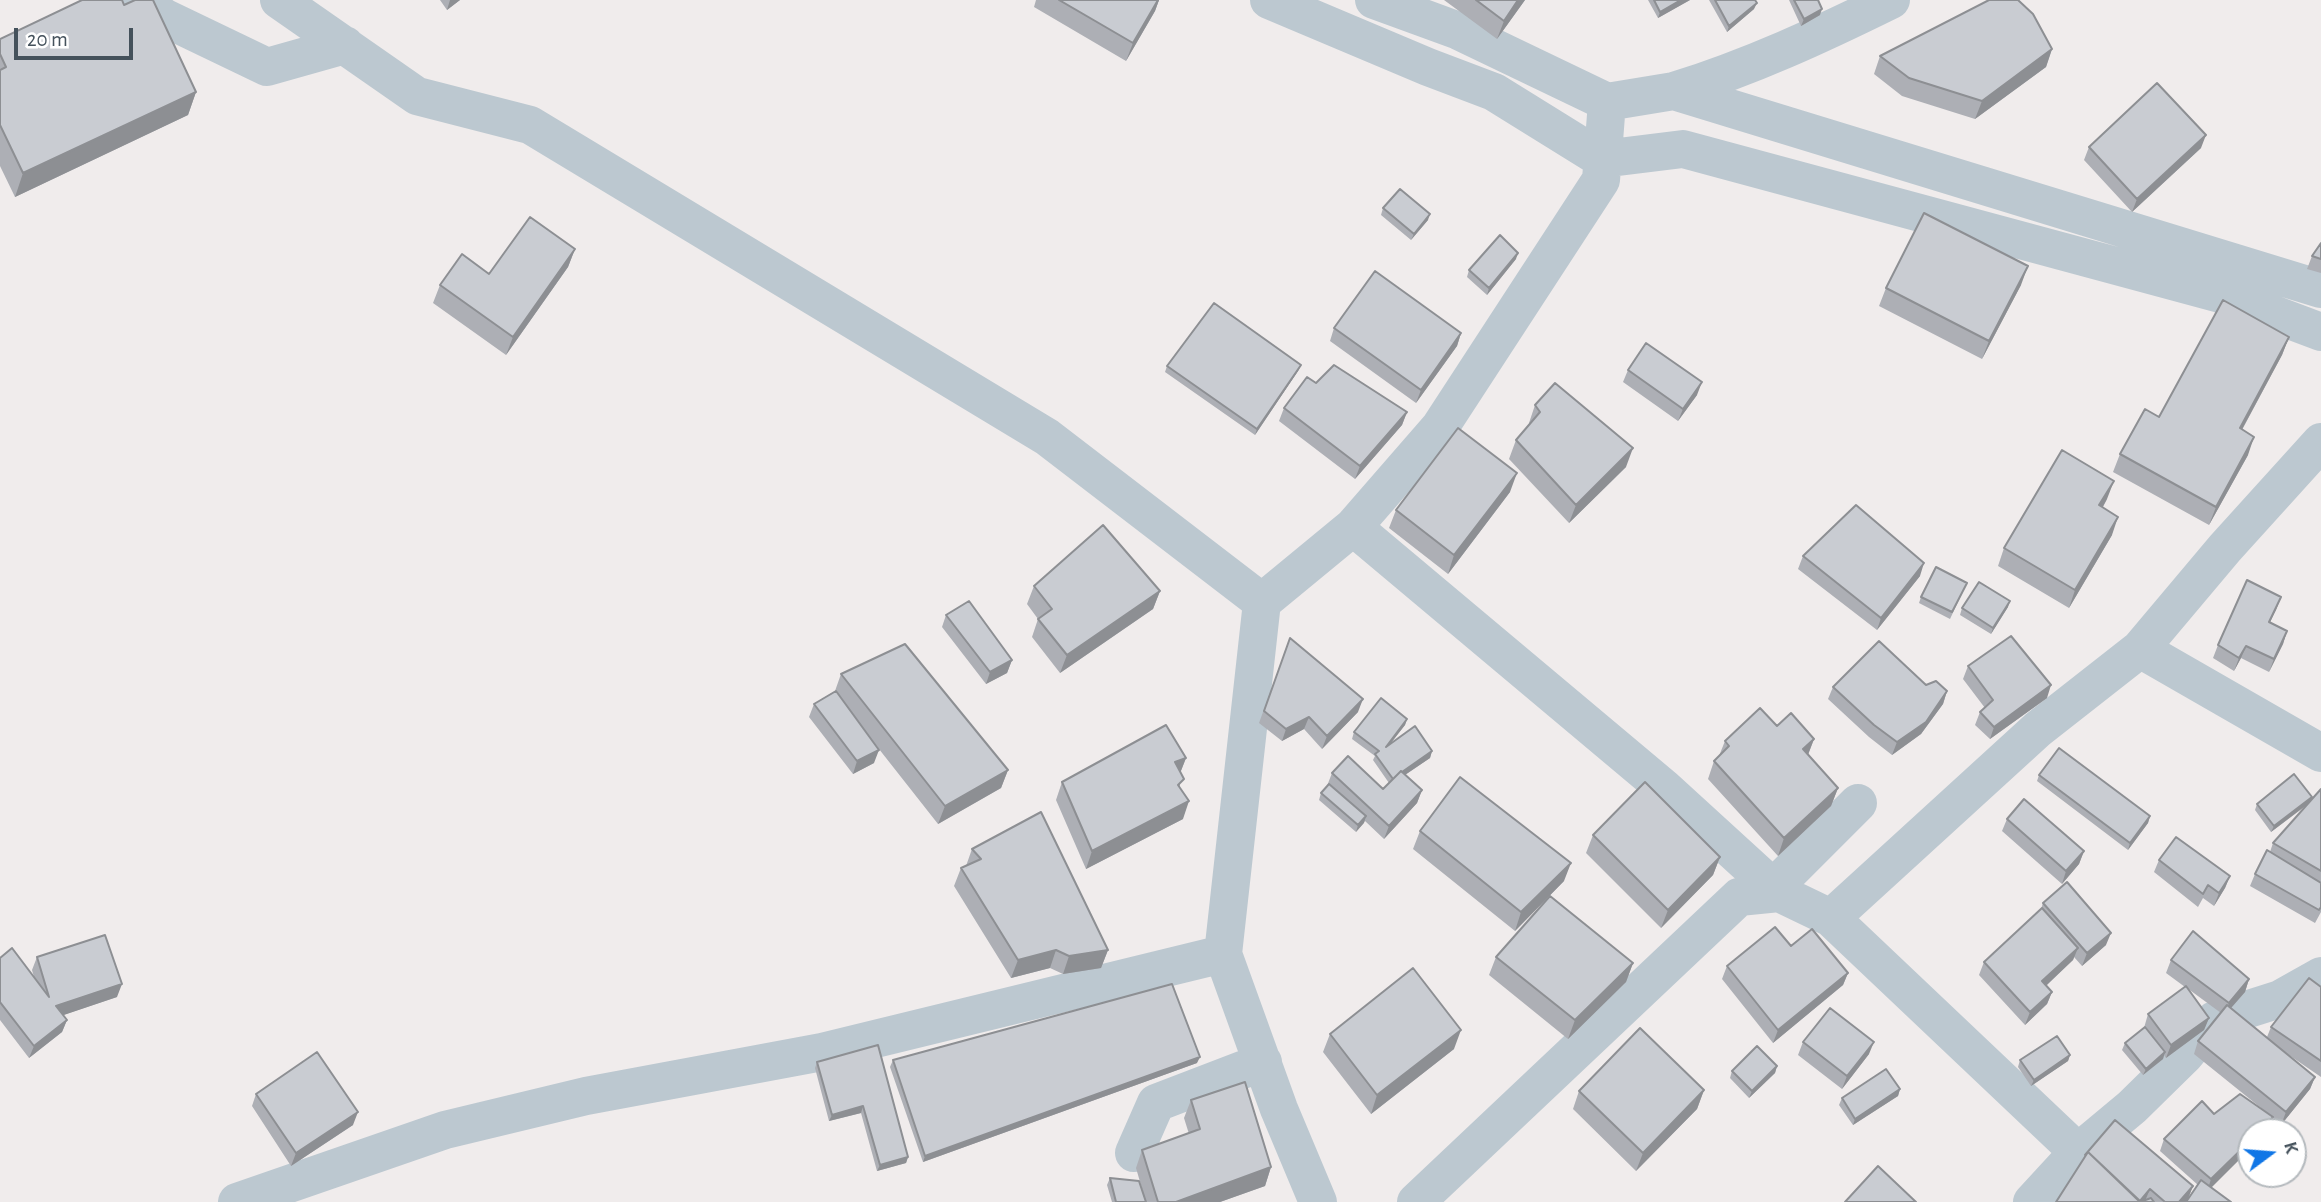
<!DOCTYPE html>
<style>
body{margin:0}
#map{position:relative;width:2321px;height:1202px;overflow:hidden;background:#f0ecec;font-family:"Alegreya Sans",sans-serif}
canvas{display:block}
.north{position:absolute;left:2237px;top:1118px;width:70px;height:70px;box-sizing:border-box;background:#fff;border:2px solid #b4b9bd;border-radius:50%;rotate:74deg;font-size:19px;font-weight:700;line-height:28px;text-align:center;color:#44515b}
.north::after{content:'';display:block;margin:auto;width:24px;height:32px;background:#1076e6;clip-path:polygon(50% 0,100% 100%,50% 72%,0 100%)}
.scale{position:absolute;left:14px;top:28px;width:119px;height:32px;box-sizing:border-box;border:4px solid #44515b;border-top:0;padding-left:9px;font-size:21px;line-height:24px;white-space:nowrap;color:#44515b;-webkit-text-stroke:5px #fff;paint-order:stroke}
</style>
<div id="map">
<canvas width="2321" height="1202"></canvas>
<div class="north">K</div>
<div class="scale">20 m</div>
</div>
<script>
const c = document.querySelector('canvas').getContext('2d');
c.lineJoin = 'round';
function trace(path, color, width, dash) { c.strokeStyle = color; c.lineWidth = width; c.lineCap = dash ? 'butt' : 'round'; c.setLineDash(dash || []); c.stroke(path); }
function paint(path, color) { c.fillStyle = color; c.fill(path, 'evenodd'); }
const minor = new Path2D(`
 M139 0 165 18 267 67 345 45
 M279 0 417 96 530 125 1047 437 1262 602
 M1269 0 1428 67 1494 92 1602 159 1683 149 2220 294 2321 332
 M1374 0 1459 31 1607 102 1674 91 2321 289
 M1674 91C1751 67 1820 35 1891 0
 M1353 527 1664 788 1779 893
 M2140 649 2321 753
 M1773 888 1858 803
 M2078 1152 2132 1107 2185 1055 2214 1020 2280 999 2321 976
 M1134 1153 1156 1103 1263 1062
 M237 1202 445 1130 586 1096 822 1052 1223 954
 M1318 1202 1279 1109 1223 954 1262 602 1353 527 1440 427 1601 180 1607 102
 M1416 1202 1739 897 1779 893 1831 918
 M2032 1202 2078 1152 1831 918 2038 729 2140 649 2225 548 2321 442`);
const wall = new Path2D(`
 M440 0H460L447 10Z
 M1036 0H1159L1155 11 1126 61 1034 7Z
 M1444 0H1525L1497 39Z
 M1648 0H1690L1658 18Z
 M1709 0H1755L1754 9 1727 32Z
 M1789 0H1818L1820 15 1801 26Z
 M0 39 196 92 188 115 15 197 0 166Z
 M2052 49 2046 67 1975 119 1902 96 1874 74 1880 56Z
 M2089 147 2201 148 2132 212 2084 160Z
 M1383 208 1428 220 1411 240 1381 215Z
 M2321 243V273L2307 269 2312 256Z
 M575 249 568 267 506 355 433 303 440 285 489 274Z
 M1516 259 1487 295 1467 277 1469 270Z
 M2021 285 1982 359 1879 306 1886 288Z
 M1334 328 1461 333 1457 346 1416 403 1330 341Z
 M2289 337 2282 355 2242 430 2248 455 2209 525 2113 472 2120 454 2159 417Z
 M1301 365 1298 371 1255 435 1165 372 1167 366Z
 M1628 370 1697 395 1678 421 1623 382Z
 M1535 405 1626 467 1569 523 1509 459 1516 440 1530 425 1529 423Z
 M1284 408 1407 412 1402 425 1355 479 1279 421Z
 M1510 492 1448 574 1389 528 1396 510Z
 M2107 499 2103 507 2112 535 2069 608 1998 566 2004 548Z
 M1803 556 1920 576 1877 630 1798 569Z
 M1967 583 1950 619 1919 603 1921 597Z
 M1034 586 1160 591 1153 609 1060 673 1032 637 1038 619 1027 604Z
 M2281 597 2270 622 2287 631 2283 644 2269 672 2241 658 2234 671 2213 658 2218 645Z
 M2008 607 1991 634 1960 615 1962 608Z
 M946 615 1012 660 1007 673 986 684 942 627Z
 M1290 638 1358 712 1322 749 1304 729 1282 741 1259 723Z
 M1968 666 2047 698 1990 739 1975 725 1980 712 1985 708 1963 679Z
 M841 674 1008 770 1001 788 938 824 864 730 874 763 853 774 809 717 814 704 835 691Z
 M1926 685 1947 691 1943 704 1921 734 1892 755 1869 737 1828 699 1833 687Z
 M1407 719 1405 725 1391 743 1432 751 1430 758 1405 775 1422 790 1417 803 1384 839 1365 821 1356 832 1319 800 1321 793 1327 786 1332 773 1383 789 1389 783 1373 760 1375 756 1352 739 1354 732Z
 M1777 726 1814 739 1808 755 1838 788 1831 806 1778 856 1708 779 1714 761 1719 756 1725 741Z
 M1186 758 1180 773V788L1183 819 1086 869 1056 800 1062 782Z
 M2039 775 2150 816 2148 823 2128 850 2037 781Z
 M2321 789V912L2315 923 2250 886 2255 874 2270 852 2273 843 2307 805 2271 832 2255 810 2257 804 2312 797 2310 802Z
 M2007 819 2084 851 2079 864 2062 884 2002 831Z
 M1420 831 1564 881 1515 931 1413 849Z
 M1593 835 1720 857 1713 875 1661 928 1586 853Z
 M972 849 1108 950 1101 968 1063 974 1050 968 1011 978 954 886 961 868 966 866Z
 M2159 860 2230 876 2225 888 2214 906 2203 898 2198 907 2154 872Z
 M2043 903 2106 945 2082 966 2074 957 2073 960 2046 986 2052 992 2047 1004 2025 1025 1979 975 1984 962 2041 909Z
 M1791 946 1848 973 1843 985 1773 1043 1722 979 1727 966Z
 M37 957 117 997 63 1015 67 1020 62 1032 29 1058 0 1020V958L34 977 32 970Z
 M1496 957 1633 963 1626 982 1568 1039 1489 975Z
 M2171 960 2249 979 2245 992 2231 1008 2267 1037 2271 1027 2321 987V1077L2286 1053 2315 1077 2310 1089 2281 1125 2273 1118 2269 1130 2251 1132V1148L2211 1187 2186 1202H2056L2083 1159 2085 1155 2193 1186 2188 1198 2198 1185 2160 1151 2164 1139 2214 1114 2266 1112 2194 1054 2198 1041 2221 1013 2187 988 2209 1018 2204 1030 2166 1058 2164 1055 2163 1059 2143 1075 2122 1050 2125 1043 2144 1028 2148 1014 2185 987 2166 973Z
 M1330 1034 1454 1049 1371 1114 1323 1052Z
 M1803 1042 1869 1054 1842 1089 1798 1055Z
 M878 1045 908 1157 906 1163 877 1171 861 1113 829 1121 815 1068 817 1062Z
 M2070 1055 2068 1061 2031 1086 2018 1067 2020 1060Z
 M893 1060 1197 1063 923 1162 890 1067Z
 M1777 1066 1775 1073 1749 1098 1730 1078 1732 1071Z
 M1900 1089 1898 1096 1853 1125 1839 1105 1842 1098Z
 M1704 1090 1697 1109 1636 1171 1573 1109 1579 1091Z
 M256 1094 353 1125 291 1166 252 1106Z
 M1191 1100 1271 1167 1265 1186 1220 1202H1112L1107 1185 1110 1178 1145 1199 1136 1168 1142 1150 1189 1134 1184 1118Z`);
const shadedWall = new Path2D(`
 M450 0H460L447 10Z
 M1158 0H1159L1155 11 1126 61 1133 43Z
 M1518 0H1525L1497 39 1504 21Z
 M1681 0H1690L1658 18 1660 12Z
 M1757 3 1754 9 1727 32 1729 26Z
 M1822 9 1820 15 1801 26 1804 19Z
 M2052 49 2046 67 1975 119 1982 101Z
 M196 92 188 115 15 197 23 173Z
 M2206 135 2201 148 2132 212 2137 199Z
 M1430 214 1428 220 1411 240 1414 234Z
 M575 249 568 267 506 355 513 337Z
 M1518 253 1516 259 1487 295 1489 288Z
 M2028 266 2021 285 1982 359 1989 341Z
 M1461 333 1457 346 1416 403 1421 390Z
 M2289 337 2282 355 2233 446 2240 428Z
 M1301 365 1298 371 1255 435 1257 429Z
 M1702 382 1697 395 1678 421 1683 409Z
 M1407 412 1402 425 1355 479 1360 466Z
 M2254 437 2248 455 2209 525 2216 507Z
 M1633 448 1626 467 1569 523 1576 505Z
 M1517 473 1510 492 1448 574 1454 555Z
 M2114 481 2107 499 2093 524 2099 505Z
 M2118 517 2112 535 2069 608 2075 590Z
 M1924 563 1920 576 1877 630 1881 618Z
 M1160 591 1153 609 1060 673 1067 655Z
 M2281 597 2276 610 2264 634 2269 622Z
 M2010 601 2008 607 1991 634 1993 628Z
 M2287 631 2283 644 2269 672 2274 659Z
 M2246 646 2241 658 2234 671 2239 658Z
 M1012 660 1007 673 986 684 990 672Z
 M2051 685 2047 698 1990 739 1994 727Z
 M1947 691 1943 704 1921 734 1892 755 1897 742Z
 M1363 699 1358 712 1322 749 1327 736Z
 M1309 717 1304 729 1282 741 1286 729Z
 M1407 719 1405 725 1383 753 1386 747Z
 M1814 739 1807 757 1803 749Z
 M879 750 874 763 853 774 857 761Z
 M1432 751 1430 758 1390 785 1393 779Z
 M1186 758 1179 776 1175 762Z
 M1008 770 1001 788 938 824 945 806Z
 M1838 788 1831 806 1778 856 1784 838Z
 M1422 790 1417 803 1384 839 1389 826Z
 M2312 797 2309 803 2271 832 2274 826Z
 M1189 801 1183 819 1086 869 1092 851Z
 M1366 816 1364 823 1356 832 1358 825Z
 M2150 816 2148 823 2128 850 2130 843Z
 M2084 851 2079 864 2062 884 2066 871Z
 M1720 857 1713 875 1661 928 1668 910Z
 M1571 863 1564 881 1515 931 1521 912Z
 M2230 876 2225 888 2214 906 2219 893Z
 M2111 933 2106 945 2082 966 2087 953Z
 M2078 948 2073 960 2037 994 2042 981Z
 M1056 950 1050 968 1011 978 1018 960Z
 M1108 950 1101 968 1063 974 1069 956Z
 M1633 963 1626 982 1568 1039 1575 1020Z
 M1848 973 1843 985 1773 1043 1778 1030Z
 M2249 979 2245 992 2224 1016 2229 1003Z
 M122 984 117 997 52 1019 56 1006Z
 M2052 992 2047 1004 2025 1025 2030 1012Z
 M2209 1018 2204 1030 2166 1058 2171 1045Z
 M67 1020 62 1032 29 1058 34 1046Z
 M1461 1030 1454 1049 1371 1114 1377 1095Z
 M1874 1042 1869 1054 1842 1089 1847 1076Z
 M2165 1052 2163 1059 2143 1075 2146 1069Z
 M2070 1055 2068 1061 2031 1086 2034 1080Z
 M1200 1057 1197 1063 923 1162 925 1156Z
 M1777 1066 1775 1073 1749 1098 1752 1091Z
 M2315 1077 2310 1089 2281 1125 2286 1112Z
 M1900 1089 1898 1096 1853 1125 1855 1119Z
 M1704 1090 1697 1109 1636 1171 1643 1153Z
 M863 1106 861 1113 829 1121 832 1115Z
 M358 1112 353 1125 291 1166 296 1153Z
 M2273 1117 2269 1130 2267 1132H2259Z
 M2251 1140V1148L2207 1192 2211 1179Z
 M908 1157 906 1163 877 1171 880 1165Z
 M1271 1167 1265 1186 1220 1202H1176Z
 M2193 1186 2188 1199 2186 1202H2179Z
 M2150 1189 2145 1201 2139 1202Z`);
const building = new Path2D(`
 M82 0H122L124 5 135 0H153L196 92 23 173 0 125V70L6 67 0 54V39Z
 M1059 0H1158L1133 43Z
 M1476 0H1518L1504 21Z
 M1654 0H1681L1660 12Z
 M1715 0H1755L1757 3 1729 26Z
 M1794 0H1818L1822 9 1804 19Z
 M1989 0H2018L2033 14 2052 49 1982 101 1909 78 1880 56Z
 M2157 83 2206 135 2137 199 2089 147Z
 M1400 189 1430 214 1414 234 1383 208Z
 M1924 213 2028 266 1989 341 1886 288Z
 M530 217 575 249 513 337 440 285 462 254 489 274Z
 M1500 235 1518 253 1489 288 1469 270Z
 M2321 243V259L2312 256Z
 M1375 271 1461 333 1421 390 1334 328Z
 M2223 300 2289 337 2240 428 2254 437 2216 507 2120 454 2145 409 2159 417Z
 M1214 303 1301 365 1257 429 1167 366Z
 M1646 343 1702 382 1683 409 1628 370Z
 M1334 365 1407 412 1360 466 1284 408 1307 377 1316 383Z
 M1555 383 1633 448 1576 505 1516 440 1540 412 1535 405Z
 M1458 428 1517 473 1454 555 1396 510Z
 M2062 450 2114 481 2099 505 2118 517 2075 590 2004 548Z
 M1856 505 1924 563 1881 618 1803 556Z
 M1103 525 1160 591 1067 655 1038 619 1052 609 1034 586Z
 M1936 567 1967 583 1952 612 1921 597Z
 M2247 580 2281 597 2269 622 2287 631 2274 659 2246 646 2239 658 2218 645Z
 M1979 582 2010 601 1993 628 1962 608Z
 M969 601 1012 660 990 672 946 615Z
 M2011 636 2051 685 1994 727 1980 712 1993 700 1968 666Z
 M1290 638 1363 699 1327 736 1309 717 1286 729 1264 711Z
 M1879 641 1926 685 1936 681 1947 691 1926 722 1897 742 1874 725 1833 687Z
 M905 644 1008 770 945 806 841 674Z
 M836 691 879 750 857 761 814 704Z
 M1381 698 1407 719 1386 747 1415 726 1432 751 1402 772 1401 771 1393 779 1375 754 1379 751 1354 732Z
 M1760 708 1777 726 1791 713 1814 739 1803 749 1838 788 1784 838 1714 761 1729 746 1725 741Z
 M1166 725 1186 758 1175 762 1184 779 1178 785 1189 801 1092 851 1062 782Z
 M2059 748 2150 816 2130 843 2039 775Z
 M1348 756 1383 789 1401 771 1422 790 1389 826 1332 773Z
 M2294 774 2312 797 2274 826 2257 804Z
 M1460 777 1571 863 1521 912 1420 831Z
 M1645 782 1720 857 1668 910 1593 835Z
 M1329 784 1366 816 1358 825 1321 793Z
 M2321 789V871L2273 843Z
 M2024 799 2084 851 2066 871 2007 819Z
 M1041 812 1108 950 1069 956 1056 950 1018 960 961 868 981 859 972 849Z
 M2176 837 2230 876 2219 893 2208 885 2203 894 2159 860Z
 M2267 850 2321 883V907L2319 910 2255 874Z
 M2067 882 2111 933 2087 953 2043 903Z
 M1550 896 1633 963 1575 1020 1496 957Z
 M2042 908 2078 948 2042 981 2052 992 2030 1012 1984 962Z
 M1775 927 1791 946 1812 929 1848 973 1778 1030 1727 966Z
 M2193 931 2249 979 2229 1003 2171 960Z
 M105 935 122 984 56 1006 67 1020 34 1046 0 1002V958L12 948 49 997 37 957Z
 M1413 968 1461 1030 1377 1095 1330 1034Z
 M2309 978 2321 987V1061L2271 1027Z
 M1172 984 1200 1057 925 1156 893 1060Z
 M2186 986 2209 1018 2171 1045 2148 1014Z
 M2227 1005 2315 1077 2286 1112 2198 1041Z
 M1830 1008 1874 1042 1847 1076 1803 1042Z
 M2145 1027 2165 1052 2146 1069 2125 1043Z
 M1640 1028 1704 1090 1643 1153 1579 1091Z
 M2057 1036 2070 1055 2034 1080 2020 1060Z
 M878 1045 908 1157 880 1165 863 1106 832 1115 817 1062Z
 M1757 1046 1777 1066 1752 1091 1732 1071Z
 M317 1052 358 1112 296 1153 256 1094Z
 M1886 1069 1900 1089 1855 1119 1842 1098Z
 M1245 1082 1271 1167 1176 1202H1158L1142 1150 1200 1129 1191 1100Z
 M2240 1094 2273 1117 2259 1132H2251V1140L2211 1179 2164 1139 2202 1101 2214 1114Z
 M2115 1120 2193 1186 2179 1202H2165L2150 1189 2140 1201 2088 1152 2086 1155H2085Z
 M2088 1152 2140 1202H2056Z
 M1878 1166 1916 1202H1845Z
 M1110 1178 1139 1181 1146 1202H1116Z
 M2201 1180 2231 1202H2186Z
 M2151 1198 2154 1202H2140Z`);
trace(minor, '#bcc8d0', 38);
paint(wall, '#adafb5');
paint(shadedWall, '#8d8f93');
paint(building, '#c9ccd2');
trace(building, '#8d8f93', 2);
</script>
